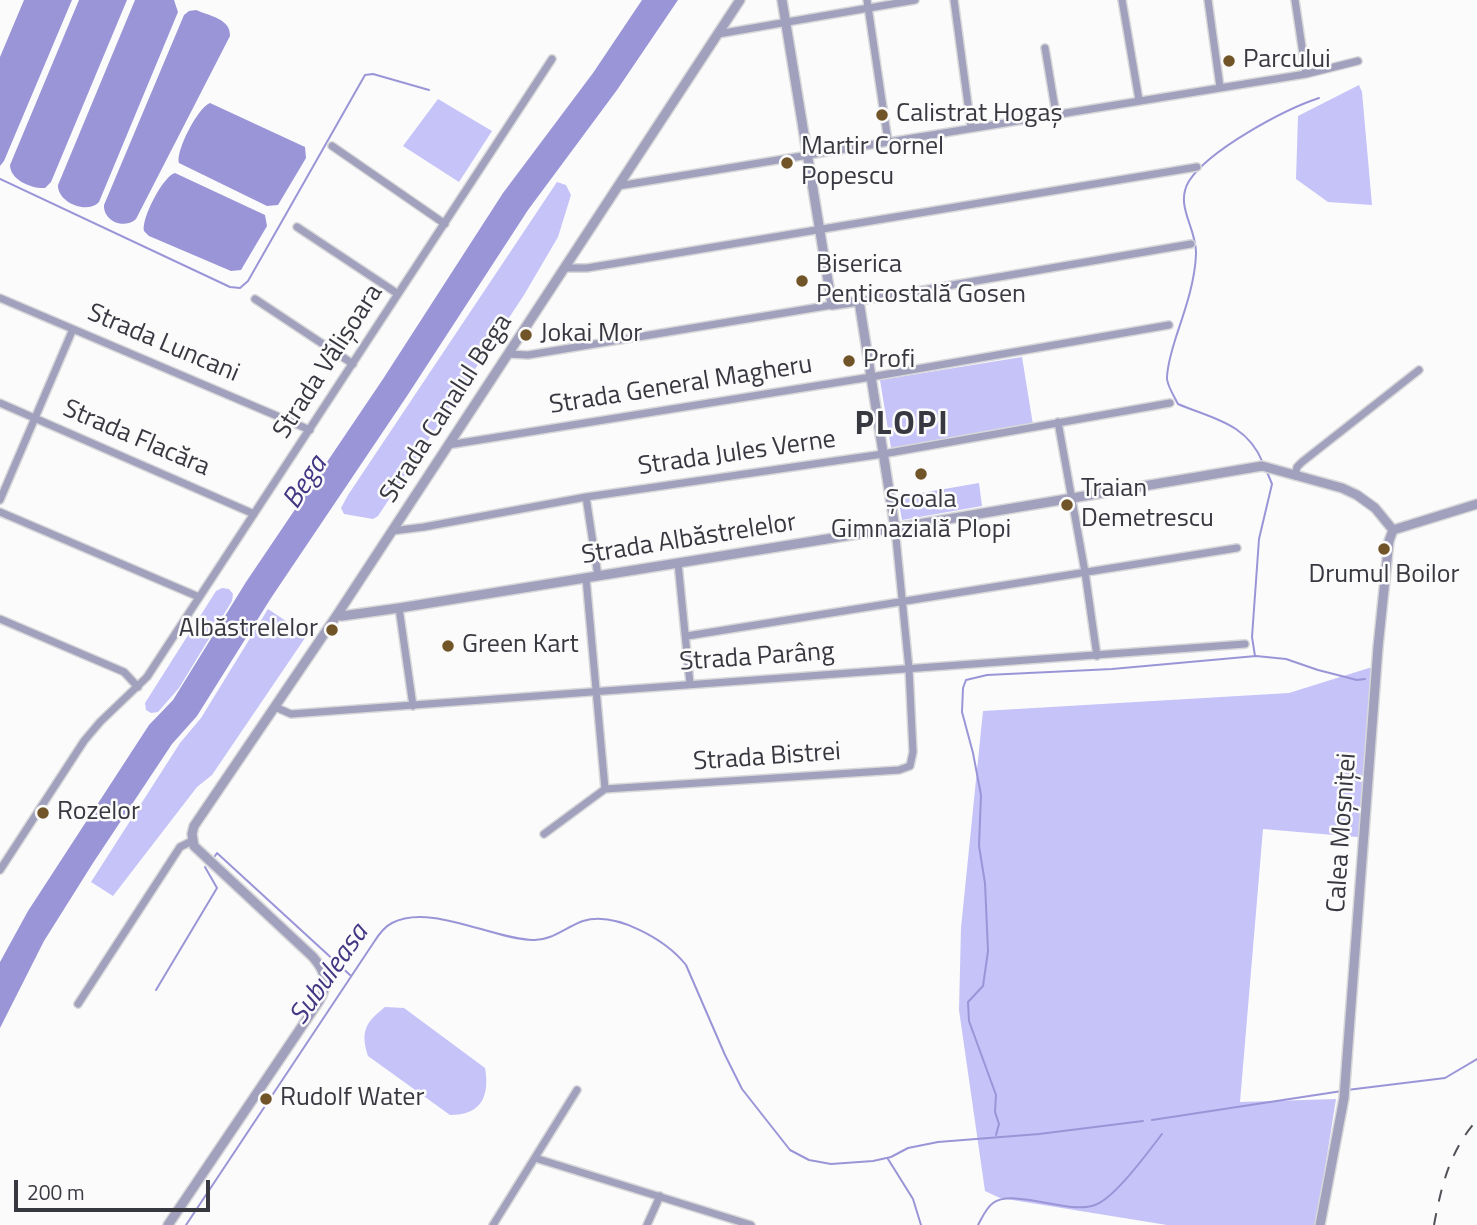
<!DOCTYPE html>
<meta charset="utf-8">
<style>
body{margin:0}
#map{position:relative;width:1477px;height:1225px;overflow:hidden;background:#fbfbfb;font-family:"Titillium Web",sans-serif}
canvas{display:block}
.scale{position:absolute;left:14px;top:1180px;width:196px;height:32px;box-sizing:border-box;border:4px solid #383841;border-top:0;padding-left:9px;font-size:21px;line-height:24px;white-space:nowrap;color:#383841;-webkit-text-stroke:5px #fbfbfb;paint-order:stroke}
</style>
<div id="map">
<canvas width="1477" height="1225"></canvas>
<div class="scale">200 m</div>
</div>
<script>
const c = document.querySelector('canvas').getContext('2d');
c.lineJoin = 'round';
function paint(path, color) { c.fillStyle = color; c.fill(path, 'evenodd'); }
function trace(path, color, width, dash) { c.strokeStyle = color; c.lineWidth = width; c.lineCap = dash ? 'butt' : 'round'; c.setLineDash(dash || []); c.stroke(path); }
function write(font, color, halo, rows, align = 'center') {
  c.font = font + ' "Titillium Web",sans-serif'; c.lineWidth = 5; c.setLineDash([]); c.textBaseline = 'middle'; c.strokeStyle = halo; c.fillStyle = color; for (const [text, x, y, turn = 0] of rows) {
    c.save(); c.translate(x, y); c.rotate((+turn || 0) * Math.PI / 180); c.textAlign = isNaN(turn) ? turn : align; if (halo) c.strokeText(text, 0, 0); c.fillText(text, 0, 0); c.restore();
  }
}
const green = new Path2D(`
 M1359 85 1362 92 1372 205 1328 202 1296 179 1298 116Z
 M438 99 492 131 459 182 403 146Z
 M557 182 566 185 571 195 558 237 524 295 378 516 373 519 344 514 341 508 348 495Z
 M1022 357 1033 425 891 448 880 380Z
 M979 483 982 506 902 520 898 497Z
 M222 588 229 589 233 594 232 601 179 688 158 712 151 713 146 710 145 703 216 591Z
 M268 609 307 635 212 775 197 787 113 896 91 882 180 743 201 718Z
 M1369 668 1381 669 1369 838 1263 829 1240 1102 1336 1099 1316 1225H1167L1000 1198 985 1191 959 1010 961 928 983 711 1289 693Z
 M385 1007 404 1008 485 1068C490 1097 481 1115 450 1115L368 1056C360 1031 366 1022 385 1007Z`);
const water = new Path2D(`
 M24 0H72L4 161 0 166V57Z
 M79 0H127L51 182 45 188C32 189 10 180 10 165Z
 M135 0H174L178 12 99 202C87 215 57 202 58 185Z
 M642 0H678L617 90 528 210 407 396 271 598 197 716 172 744 93 863 44 941 0 1028V962L28 911 149 725 173 700 246 582 383 379 503 193 593 73Z
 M196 10C210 16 231 19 230 36L136 219C124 230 103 221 104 205L184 15 189 11Z
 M210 103 305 147 306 158 278 205 267 206 179 163C175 152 198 107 210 103Z
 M175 173 265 215 267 226 241 270 231 271 149 236 144 231C141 219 163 176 175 173Z`);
const stream = new Path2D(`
 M0 179 230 287 240 288 248 281 365 75 373 74 429 90
 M1263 463C1247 423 1213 419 1178 404 1174 396 1168 387 1167 379 1167 365 1172 350 1176 337 1185 310 1195 282 1196 254 1197 228 1174 206 1189 181 1209 150 1283 110 1319 98
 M1255 656 1252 637 1259 539 1272 484 1267 472
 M215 856 217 853 350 975
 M156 990 217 888 205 867
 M1347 1090 1445 1078 1477 1059
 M1152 1120 1342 1091
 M996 1135 999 1124 995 1112 996 1095 969 1021 968 1002 983 986 988 951 985 883 979 846 981 795 973 753 962 712 963 688 966 680 987 675 1112 669 1256 656 1286 659 1318 670 1357 680 1365 679
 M888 1159 913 1199 921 1225
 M186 1225 374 942C379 934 384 927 392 923 430 903 492 939 533 940 551 941 566 927 583 921 616 911 666 940 686 965L725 1055 742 1089 790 1150 809 1160 831 1164 873 1161 891 1157 908 1148 938 1142 1039 1134 1143 1121
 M978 1225C982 1218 986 1208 993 1203 1014 1188 1068 1215 1095 1205 1115 1198 1148 1152 1162 1134`);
const minor = new Path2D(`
 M867 0 888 141
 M954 0 971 127
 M1122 0 1139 100
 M1208 0 1220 87
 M1295 0 1306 74
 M718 34 915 0
 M1045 48 1056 114
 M332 146 445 224
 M618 186 1306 74 1358 61
 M297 227 398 294
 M564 268H587L1197 167
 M0 298 310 430
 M255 299 353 364
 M859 301 1191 244
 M508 354 528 355 832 305
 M0 403 254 514
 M1058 422 1085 572 1097 656
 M448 445 871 377 1169 325
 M1295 476 1297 467 1302 462 1419 370
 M586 497 598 576
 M0 500 73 329
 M0 512 199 597
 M392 531 424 527 586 497 883 454 1170 403
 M678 563 690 684
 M586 578 605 789
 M399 608 413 706
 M0 619 124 672 138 687
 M687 636 1237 548
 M275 707 291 714 1245 644
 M544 834 605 789 899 770 910 766 913 752 909 669 895 528
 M0 870 84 741 100 722 147 677 552 59
 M78 1004 180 847 192 841
 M535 1158 751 1225
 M493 1225 577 1090
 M647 1225 660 1196`);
const tertiary = new Path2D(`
 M782 0 832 305 859 301 895 528
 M337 615 342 616 399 608 895 528 1262 466 1342 488 1357 495 1375 508 1393 530
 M168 1225 319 1001C329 984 326 972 313 957L194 846 192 834 194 826 337 615 740 0
 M1320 1225 1344 1098 1378 647 1389 541 1393 530 1477 504`);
const rail = new Path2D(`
 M1434 1225C1441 1187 1450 1150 1477 1120`);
const markers = [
 [1229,61,7,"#715528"],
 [882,115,7,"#715528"],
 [787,163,7,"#715528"],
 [802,281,7,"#715528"],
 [526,335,7,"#715528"],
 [849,361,7,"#715528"],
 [921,474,7,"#715528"],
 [1067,505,7,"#715528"],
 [1384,549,7,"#715528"],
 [332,630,7,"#715528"],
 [448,646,7,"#715528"],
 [43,813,7,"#715528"],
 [266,1099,7,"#715528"]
];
const poiNames = [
 ["Parcului",1243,61],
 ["Calistrat Hogaș",896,115],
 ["Martir Cornel",801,148],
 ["Popescu",801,178],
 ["Biserica",816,266],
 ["Penticostală Gosen",816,296],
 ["Jokai Mor",540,335],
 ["Profi",863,361],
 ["Traian",1081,490],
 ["Demetrescu",1081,520],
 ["Școala",921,501,"center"],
 ["Gimnazială Plopi",921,531,"center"],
 ["Drumul Boilor",1384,576,"center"],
 ["Albăstrelelor",318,630,"right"],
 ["Green Kart",462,646],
 ["Rozelor",57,813],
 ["Rudolf Water",280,1099]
];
const streetNames = [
 ["Strada Luncani",163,344,23],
 ["Strada Vălișoara",329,362,-57],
 ["Strada General Magheru",681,386,-9],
 ["Strada Canalul Bega",447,409,-57],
 ["Strada Flacăra",136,439,23],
 ["Strada Jules Verne",737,454,-8],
 ["Strada Albăstrelelor",689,540,-9],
 ["Strada Parâng",757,658,-4],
 ["Strada Bistrei",767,758,-4],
 ["Calea Moșniței",1343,833,-86]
];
const waterNames = [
 ["Bega",306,483,-57],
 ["Subuleasa",330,975,-55]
];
const districtNames = [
 ["PLOPI",902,426]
];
paint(green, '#c5c3f8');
paint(water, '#9a95d7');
trace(stream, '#9a95d7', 2);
trace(minor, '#d8d8da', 10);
trace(tertiary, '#d8d8da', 12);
trace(minor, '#a1a0bd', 7);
trace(tertiary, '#a1a0bd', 9);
trace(rail, '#515159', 2, [12, 12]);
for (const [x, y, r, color] of markers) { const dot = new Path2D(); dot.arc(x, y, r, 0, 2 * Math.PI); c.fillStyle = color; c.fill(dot); trace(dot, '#fbfbfb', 2.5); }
write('26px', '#383841', '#fbfbfb', poiNames, 'left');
write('26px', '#383841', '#fbfbfb', streetNames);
write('italic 28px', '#433683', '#fbfbfb', waterNames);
c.letterSpacing = '2px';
write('bold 33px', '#383841', '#fbfbfb', districtNames);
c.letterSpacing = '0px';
</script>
